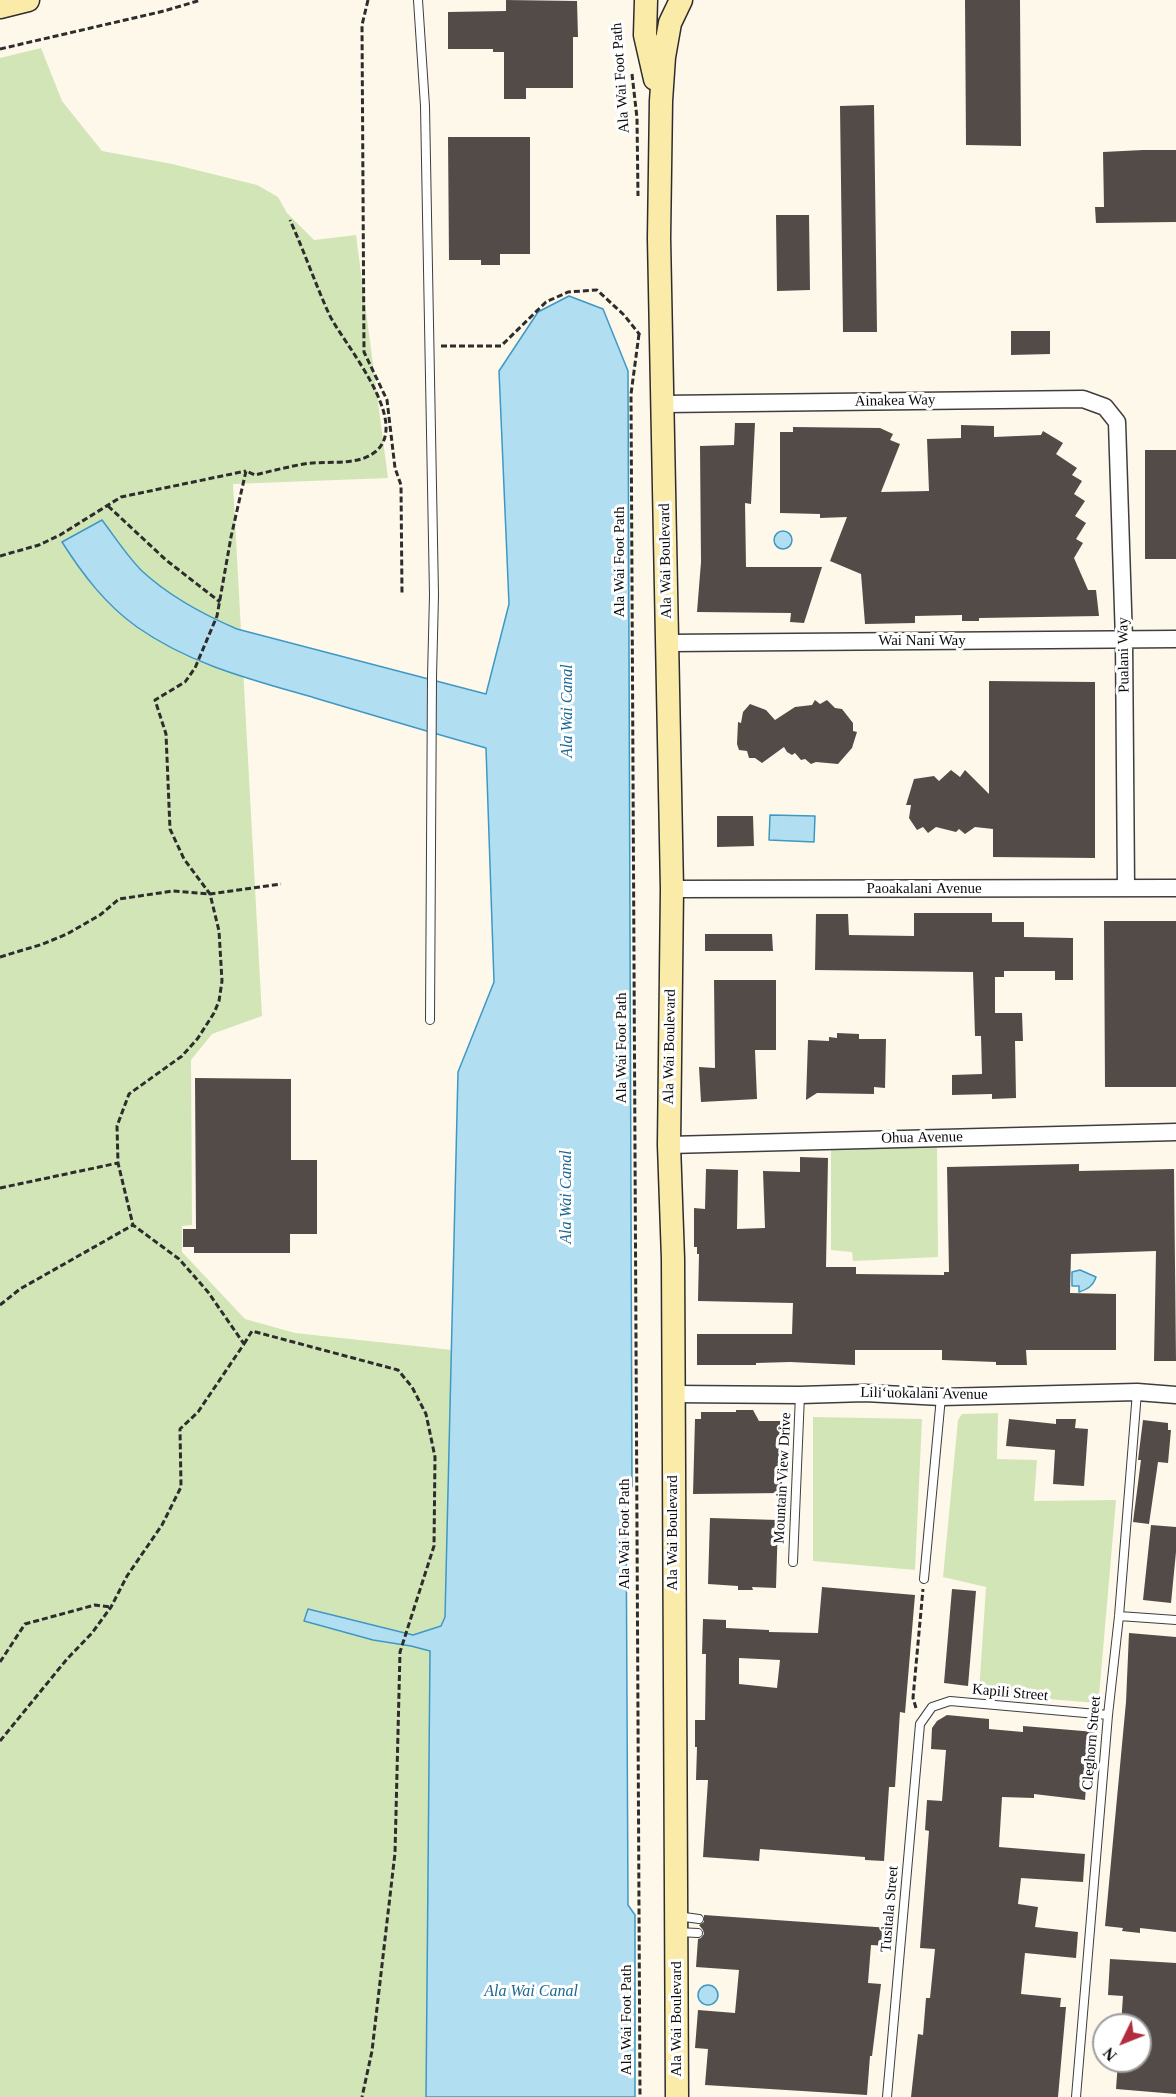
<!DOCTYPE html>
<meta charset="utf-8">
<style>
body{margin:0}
#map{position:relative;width:1176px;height:2097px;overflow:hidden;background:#fef8ea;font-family:Georgia,serif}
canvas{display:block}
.north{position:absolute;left:1092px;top:2013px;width:60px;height:60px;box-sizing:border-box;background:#fff;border:2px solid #9d9d9d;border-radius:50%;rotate:227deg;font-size:16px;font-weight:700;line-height:24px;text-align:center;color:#0b0b0b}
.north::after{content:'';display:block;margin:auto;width:21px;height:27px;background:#b12d3d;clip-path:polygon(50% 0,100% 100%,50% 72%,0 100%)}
</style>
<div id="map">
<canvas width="1176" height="2097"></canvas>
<div class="north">N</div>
</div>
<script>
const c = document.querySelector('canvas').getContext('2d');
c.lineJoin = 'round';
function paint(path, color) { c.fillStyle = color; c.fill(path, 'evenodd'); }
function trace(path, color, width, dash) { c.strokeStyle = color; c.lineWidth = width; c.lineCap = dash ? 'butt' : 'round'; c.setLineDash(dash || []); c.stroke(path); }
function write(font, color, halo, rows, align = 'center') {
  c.font = font + ' Georgia,serif'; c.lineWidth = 6; c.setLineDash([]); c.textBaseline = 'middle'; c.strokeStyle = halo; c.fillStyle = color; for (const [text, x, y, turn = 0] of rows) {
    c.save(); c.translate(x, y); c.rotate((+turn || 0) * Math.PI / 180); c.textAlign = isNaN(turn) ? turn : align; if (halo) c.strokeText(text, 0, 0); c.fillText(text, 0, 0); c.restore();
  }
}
const green = new Path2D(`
 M41 48 62 101 102 151 172 164 257 185 278 197 287 213 314 240 356 235 388 478 233 484 262 1016 212 1034 191 1060 192 1225 182 1226V1252L245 1319 295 1333 452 1350 445 1617 430 1651 426 2097H0V58Z
 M937 1144 938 1257 853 1261 852 1252 831 1250V1145Z
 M998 1413 997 1459 1037 1460 1034 1501 1116 1500 1099 1696 1096 1703 979 1693 986 1587 943 1577 958 1420 962 1414Z
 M813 1417 922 1419 915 1570 813 1561Z`);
const water = new Path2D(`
 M569 296 603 309 628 371 632 1486 626 1501 628 1905 635 1915V2097H426L430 1651 411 1646 373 1640 304 1621 308 1609 413 1635 441 1626 445 1617 458 1072 494 982 486 748C429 732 372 715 315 698 253 680 191 665 137 627 106 605 83 575 62 542L102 520C115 537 127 556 142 571 170 597 202 614 237 629L486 694 509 604 499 371 538 312Z
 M774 540a9 9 0 1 1 18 0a9 9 0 1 1-18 0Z
 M770 815 815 816 814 842 769 840Z
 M1080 1270 1096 1277C1093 1286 1088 1289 1079 1292V1286H1072V1272Z
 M698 1995a10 10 0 1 1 20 0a10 10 0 1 1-20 0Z`);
const building = new Path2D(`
 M506 0 577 1 578 37H573V88H526V99H504V52H493V49H448V12L506 11Z
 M965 0H1020L1021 146 966 145Z
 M874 105 877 332H843L840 106Z
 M448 137H530V254H500V265H481V260H449Z
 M1143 150H1176V222L1096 223 1095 207H1104L1103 152Z
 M776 215H809L810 290 777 291Z
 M1011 331H1050V354L1011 355Z
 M735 423H755L751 504 745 503 746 567H822L804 623 790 622 791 613 697 612 701 562 700 446 734 445Z
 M961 425 994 426V437L1041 435 1043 431 1063 443 1056 454 1077 468 1072 475 1082 481 1074 494 1085 501 1075 516 1086 523 1076 539 1083 543 1074 558 1088 590H1096L1099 616 979 618V621H962V615L915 616V623L865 624 861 574 830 561 847 517 820 518V514L780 513V432H793V427L880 428 893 434 890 440 900 444 881 492 929 491 927 439 961 438Z
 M1145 450H1176V559H1145Z
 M989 681 1095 682V858L993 857V829L975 827 965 834 959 829 956 832 936 827 928 833 923 827 917 830 909 818 911 805H906L914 779 934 776 939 781 951 770 960 777 965 770 989 794Z
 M815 700 820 704 827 700 835 708 842 709 853 723V731L857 732 852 748 838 764 816 762 811 764 805 759 801 760 795 753 792 755 787 752 784 747 762 763 755 758H749L747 751 739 750 737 744 738 722 741 723 743 712 750 704 766 710 775 720 795 707 812 705Z
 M717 816H753L754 846 717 847Z
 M914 913H992V922H1024V937L1073 938V980H1055V971H1004V977H995V1013H1022L1023 1041H1015L1016 1098 992 1099V1094L952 1095V1075L982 1074 981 1036H975L973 972 815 970 816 914H848L849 935 914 936Z
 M1104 921H1176V1087H1105Z
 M705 934H772L773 951H705Z
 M714 980H776V1050H755L757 1099 701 1102 699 1067 715 1068Z
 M837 1033 859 1034V1039H886L885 1088 874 1087V1094L817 1093 806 1100 808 1040 829 1041V1037L837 1038Z
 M195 1078 291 1079V1160H317V1234H290V1253H194V1247H183V1229H196Z
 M800 1157 828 1158 826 1267H856V1274L944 1275V1272H949L947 1167 1079 1164V1171L1174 1169 1176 1361H1154L1156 1251 1071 1254 1070 1293 1116 1294V1350H1026L1027 1365H996V1362L942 1360V1350H855V1365L790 1362 756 1363V1365H697V1334H792L793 1303 698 1301 699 1254H697V1247H694V1208L705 1209 706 1169 738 1170 737 1229 765 1228 763 1171 800 1172Z
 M736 1410H753L759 1421H782V1493L693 1494 695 1419H701V1412H736Z
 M1009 1419 1056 1424V1419H1076L1075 1428 1088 1429 1084 1486 1053 1484 1055 1450 1006 1446Z
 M1143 1420 1168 1423V1430H1171L1168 1463 1158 1462 1149 1524 1133 1522 1141 1460H1138Z
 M710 1518 778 1520 776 1588 752 1587 753 1590H738V1586L708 1584Z
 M1151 1525 1176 1527V1552L1171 1603 1143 1600Z
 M822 1587 915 1595 905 1713 900 1712 895 1787H889L884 1861 865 1860V1857L760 1849 759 1861 703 1857 708 1780H696L697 1747H695V1720H705L706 1654H702L703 1619 726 1620V1628L769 1630V1632L818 1633ZM739 1658 780 1660 777 1688 739 1684Z
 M952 1589 976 1591 968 1686 944 1683Z
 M1129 1633 1176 1637V1932L1140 1928V1933L1122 1931 1123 1928 1105 1926 1126 1702Z
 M947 1715 989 1719V1729L1023 1732V1726L1095 1732 1093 1762H1088L1085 1800 1034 1794V1798L1002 1797 999 1847 1085 1854 1083 1882 1021 1878 1018 1904 1038 1907 1035 1927 1078 1932 1076 1958 1025 1953 1021 1994 1061 1998 1060 2007H1066L1058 2097H911L918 2034 923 2035 926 1998H930L935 1949 920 1948 929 1831 925 1830 927 1800 942 1801 946 1750 931 1749 932 1728 937 1721Z
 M704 1915 890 1928 889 1946 871 1945 868 1983 881 1984 872 2056H870L867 2095 705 2085 708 2049 695 2048 698 2010 735 2013 739 1970 696 1967 698 1939 701 1938 704 1934 703 1930 699 1925 704 1922Z
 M1110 1959 1176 1963V2094L1116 2089 1118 2061H1140V2025H1121L1123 1996 1108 1995Z`);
const path = new Path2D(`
 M368 0 362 25 364 352 387 400 395 468 401 485 402 594
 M0 49 164 11 201 0
 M632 74 637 118 638 196
 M639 334 631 394 640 2097
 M441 346H501L546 302 568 292 597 290 624 315 640 335
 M108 506 166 560 220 602
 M0 556 39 545 60 535 121 497 246 471
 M0 957 43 944 67 934 100 915 119 899 173 891 210 894 281 884
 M0 1188 118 1163
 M0 1305 20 1289 133 1225
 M244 1344 252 1331 398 1370 412 1387 426 1414 435 1457 434 1546 400 1652 395 1853 372 2051 362 2097
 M0 1662 25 1624 95 1605 110 1607
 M916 1708 913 1698 923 1589
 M0 1741 67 1659 92 1633 111 1607 127 1576 162 1525 181 1487 180 1429 198 1412 244 1344 208 1292 179 1259 133 1225 118 1163 117 1126 129 1094 182 1056 198 1038 214 1013 219 1001 222 981 219 931 210 894 184 859 170 829 166 734 155 700 185 682 195 668 217 616 231 537 246 471 255 475C271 471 287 467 304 464 326 460 356 467 375 452 413 422 342 342 329 314 315 283 304 251 290 220`);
const lane = new Path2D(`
 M418 0 425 106 434 595 432 677 430 1020
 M793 1562 800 1395
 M924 1579 941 1397
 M1119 1616 1176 1620
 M677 1916 699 1919
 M677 1932 698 1933
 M887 2097 920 1724 932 1707 950 1701 1108 1715
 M1076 2097 1108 1715 1119 1616 1137 1392`);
const street = new Path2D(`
 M664 404 1083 399 1105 407 1117 422 1124 640 1126 888
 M668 643 1176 639
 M672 889 1176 888
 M669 1145 1176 1132
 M672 1394 800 1395 865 1393 941 1397 1137 1392 1176 1395`);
const secondary = new Path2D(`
 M646 0 645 35 655 79
 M0 7 28 0
 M677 2097 673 1259 669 1145 672 889 659 238 661 101 664 57 670 23 681 0`);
const streetNames = [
 ["Ala Wai Foot Path",621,78,-94],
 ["Ainakea Way",895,401,-1],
 ["Ala Wai Boulevard",666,561,-91],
 ["Ala Wai Foot Path",620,562,-90],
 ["Wai Nani Way",922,641],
 ["Pualani Way",1124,655,-91],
 ["Paoakalani Avenue",924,889],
 ["Ala Wai Boulevard",670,1047,-89],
 ["Ala Wai Foot Path",622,1048,-90],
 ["Ohua Avenue",922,1138,-1],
 ["Liliʻuokalani Avenue",924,1394,1],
 ["Mountain View Drive",783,1478,-87],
 ["Ala Wai Boulevard",673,1533,-90],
 ["Ala Wai Foot Path",625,1534,-90],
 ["Kapili Street",1010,1693,5],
 ["Cleghorn Street",1092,1743,-85],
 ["Tusitala Street",890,1909,-85],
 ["Ala Wai Boulevard",677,2019,-90],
 ["Ala Wai Foot Path",627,2020,-90]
];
const waterNames = [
 ["Ala Wai Canal",568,711,-90],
 ["Ala Wai Canal",567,1197,-90],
 ["Ala Wai Canal",531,1992]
];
paint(green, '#d2e5b7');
paint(water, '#b2def1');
trace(water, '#3e98c4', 1.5);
paint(building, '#534b48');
trace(lane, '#3e3e3e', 10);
trace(street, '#3e3e3e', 19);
trace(secondary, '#2d2d2d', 25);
trace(path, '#2d2d2d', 3, [6, 3]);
trace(lane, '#fff', 8);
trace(street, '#fff', 16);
trace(secondary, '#faeba9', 22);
write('15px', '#0b0b0b', '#fff', streetNames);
write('italic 16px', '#1d6893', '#fff', waterNames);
</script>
